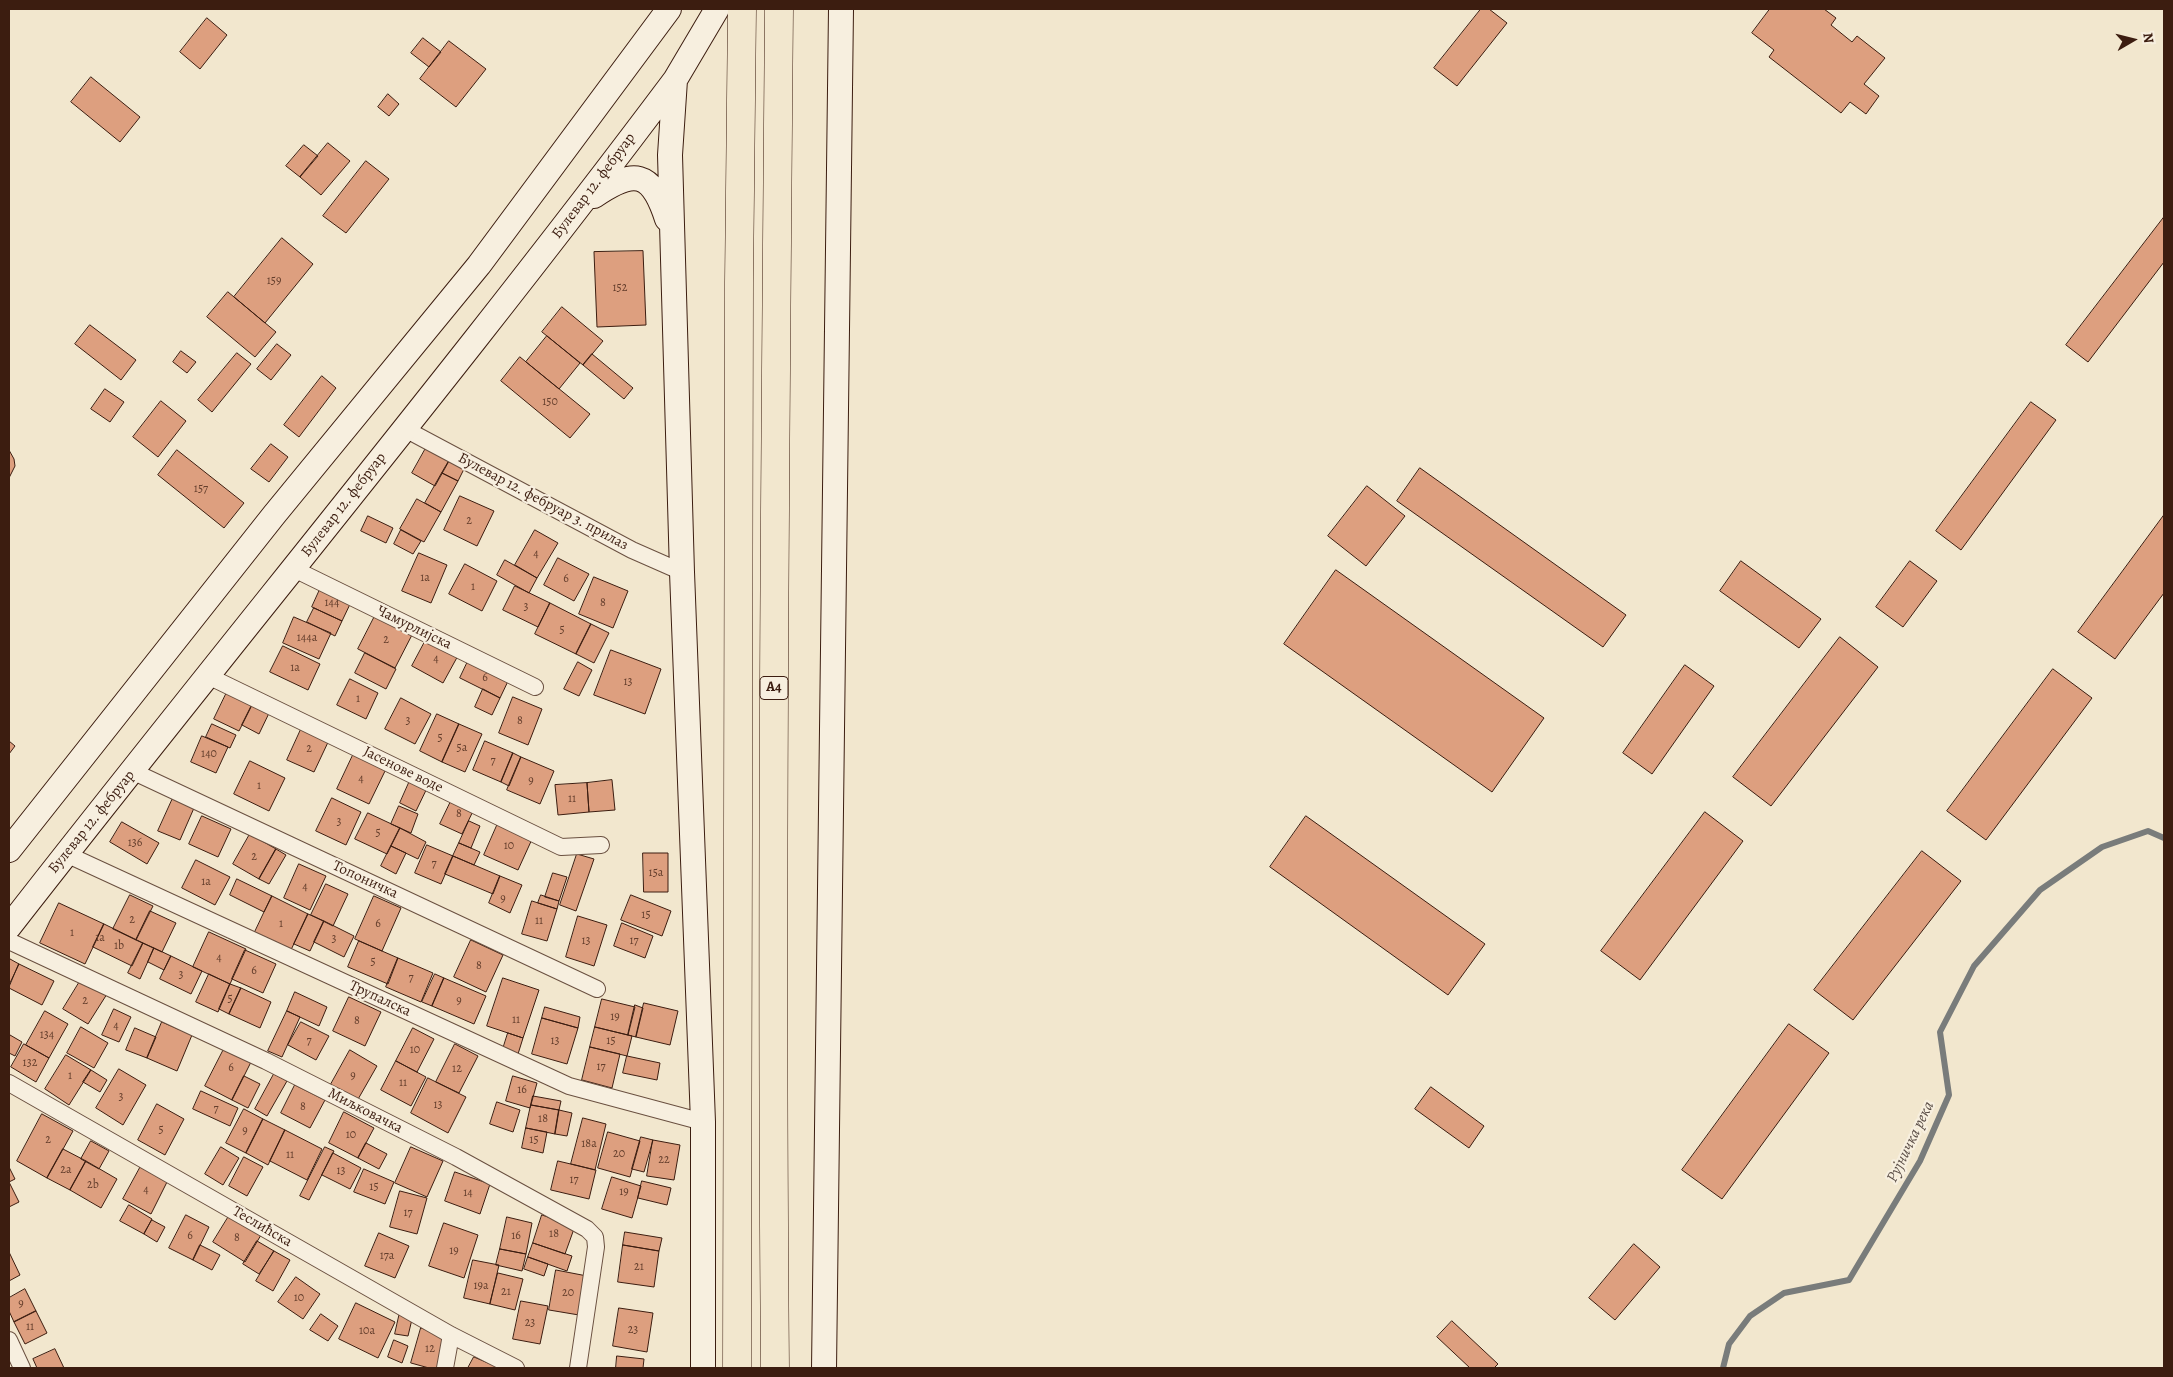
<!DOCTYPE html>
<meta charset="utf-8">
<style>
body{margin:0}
#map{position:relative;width:2173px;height:1377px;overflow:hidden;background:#f2e7ce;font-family:Alegreya,serif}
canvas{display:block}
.frame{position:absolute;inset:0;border:10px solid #3c1d10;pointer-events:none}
.north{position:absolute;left:2108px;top:15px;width:50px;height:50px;-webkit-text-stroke:4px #f7efdf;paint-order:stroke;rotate:82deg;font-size:14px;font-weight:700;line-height:20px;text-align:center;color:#3c1d10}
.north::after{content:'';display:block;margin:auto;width:18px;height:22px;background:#3c1d10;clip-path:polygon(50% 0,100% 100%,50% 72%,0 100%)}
</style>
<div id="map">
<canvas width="2173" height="1377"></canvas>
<div class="frame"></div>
<div class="north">N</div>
</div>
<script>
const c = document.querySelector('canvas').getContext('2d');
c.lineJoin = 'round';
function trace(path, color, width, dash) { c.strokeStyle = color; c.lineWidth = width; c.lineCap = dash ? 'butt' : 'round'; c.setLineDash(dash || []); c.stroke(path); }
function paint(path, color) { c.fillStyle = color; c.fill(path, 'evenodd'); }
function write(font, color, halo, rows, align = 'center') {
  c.font = font + ' Alegreya,serif'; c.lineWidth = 4.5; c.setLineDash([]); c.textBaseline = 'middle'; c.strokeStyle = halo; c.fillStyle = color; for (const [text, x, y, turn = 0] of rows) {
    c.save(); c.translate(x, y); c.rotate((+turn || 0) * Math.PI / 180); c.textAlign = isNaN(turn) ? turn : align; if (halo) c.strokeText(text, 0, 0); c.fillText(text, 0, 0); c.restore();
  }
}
const stream = new Path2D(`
 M1723 1368 1729 1344 1750 1316 1784 1293 1849 1280 1920 1161 1949 1095 1940 1032 1974 966 2040 890 2102 847 2148 831 2164 838`);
const building = new Path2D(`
 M1481 9H1489L1507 23 1457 86 1434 68Z
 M1770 9H1824L1836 18 1831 25 1852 42 1857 36 1885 58 1864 84 1879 96 1866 114 1850 102 1841 113 1769 57 1774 50 1752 33Z
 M207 18 227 35 200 69 180 52Z
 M423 38 441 52 429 67 411 53Z
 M449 41 486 69 456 107 420 79Z
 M91 77 140 117 120 142 71 102Z
 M388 94 399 104 389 116 378 107Z
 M328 143 350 161 321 195 300 177Z
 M304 145 318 156 300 177 286 166Z
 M366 161 389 179 346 233 323 216Z
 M2164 217V262L2088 362 2066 345Z
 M282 238 313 264 265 323 234 297Z
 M643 251 646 325 597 327 594 252Z
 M228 292 276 332 255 357 207 317Z
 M562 307 603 341 583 365 542 332Z
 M90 325 136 360 121 380 75 344Z
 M547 336 580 363 559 389 526 362Z
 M277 344 291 355 271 380 257 369Z
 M181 351 196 362 187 373 173 362Z
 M237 353 251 364 212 412 198 400Z
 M592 354 633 388 624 399 583 365Z
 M520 357 590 414 570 438 501 381Z
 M322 376 336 388 299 437 284 425Z
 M105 389 124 402 110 422 91 409Z
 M161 401 186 421 158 457 133 437Z
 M2031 402 2056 420 1961 550 1936 531Z
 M271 444 288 457 269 482 251 469Z
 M426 448 449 461 435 486 412 473Z
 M9 450 14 459 15 466 9 478Z
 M177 450 244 503 224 528 158 475Z
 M449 461 464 469 458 481 442 473Z
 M1420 468 1626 615 1603 647 1397 501Z
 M442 473 458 481 441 512 425 503Z
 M1367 486 1405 516 1366 566 1328 536Z
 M460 496 494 511 477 546 444 530Z
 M417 499 441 512 424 542 400 529Z
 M2164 515V593L2115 659 2078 632Z
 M368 516 393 528 386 543 361 531Z
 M401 530 421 541 413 554 394 544Z
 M535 530 558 543 537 578 515 565Z
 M419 553 447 565 431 603 402 591Z
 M558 558 589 574 574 601 544 585Z
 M505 560 537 578 529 593 497 575Z
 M1741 561 1821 619 1799 648 1720 591Z
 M1910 561 1937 581 1903 627 1876 607Z
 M465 564 497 581 482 611 449 594Z
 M1336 570 1544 718 1492 792 1284 644Z
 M594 577 628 591 613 628 579 614Z
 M322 585 352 600 342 621 312 607Z
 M515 586 550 603 538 627 503 610Z
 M550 603 591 624 576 654 535 634Z
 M314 608 342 621 335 636 307 622Z
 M377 612 414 631 395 668 358 649Z
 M294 617 331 633 319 659 283 643Z
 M591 624 609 633 594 663 576 654Z
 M428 636 460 652 443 683 412 666Z
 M1840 637 1878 667 1771 806 1733 777Z
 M283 646 320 664 308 690 270 672Z
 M611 650 661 669 645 714 594 695Z
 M365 653 396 669 386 689 355 673Z
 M470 657 510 677 500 698 460 678Z
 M578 662 592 670 579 696 564 689Z
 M1685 665 1714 686 1652 774 1623 753Z
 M2053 669 2092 698 1986 840 1947 811Z
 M350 679 378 693 366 719 337 705Z
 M229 688 254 701 239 731 214 719Z
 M483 689 500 698 492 715 475 707Z
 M513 697 542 709 528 745 499 733Z
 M401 698 431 714 415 744 385 729Z
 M254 701 271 709 259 734 242 725Z
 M437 714 459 724 442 762 420 751Z
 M212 724 236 735 230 748 206 737Z
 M459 724 482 734 465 772 442 762Z
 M303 725 330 738 314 772 287 760Z
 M202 736 228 747 216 773 191 762Z
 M9 741 15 746 9 754Z
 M485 741 513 753 501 782 473 770Z
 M354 753 386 769 369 804 337 789Z
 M513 753 521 757 509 786 501 782Z
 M521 757 554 771 540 804 507 790Z
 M250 761 285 778 269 811 234 794Z
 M412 776 429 784 416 811 400 803Z
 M612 780 615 810 589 812 587 783Z
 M587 783 589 812 558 815 555 785Z
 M453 797 475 807 462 834 440 824Z
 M173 798 194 808 180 840 158 831Z
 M332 798 361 812 346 845 316 831Z
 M399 806 418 814 411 833 391 824Z
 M1705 812 1743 841 1640 980 1601 951Z
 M368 813 400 828 387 854 355 839Z
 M202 816 231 829 218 857 189 844Z
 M1306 816 1485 944 1448 995 1270 867Z
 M469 821 480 826 471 848 459 843Z
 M499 821 533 837 518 870 484 855Z
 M122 822 159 843 147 864 110 842Z
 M400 828 426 842 418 859 391 846Z
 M250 834 276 849 259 879 233 864Z
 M459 843 480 852 474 865 453 856Z
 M427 845 453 856 441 884 415 873Z
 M391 846 406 853 396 874 381 866Z
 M276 849 286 855 269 884 259 879Z
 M1922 851 1961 881 1853 1020 1814 990Z
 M643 853H668V892H644Z
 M577 854 594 859 576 911 560 905Z
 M453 856 500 876 493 894 445 874Z
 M196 860 230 877 215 905 182 888Z
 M299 864 326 876 310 910 284 898Z
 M553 873 567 877 559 901 545 897Z
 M500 876 522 885 510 913 489 903Z
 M237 879 272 896 264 912 230 895Z
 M326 884 348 894 333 926 311 915Z
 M130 895 153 906 136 940 113 929Z
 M541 895 559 901 557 909 538 903Z
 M631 895 671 911 662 936 621 920Z
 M272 896 308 914 290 952 254 934Z
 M374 896 401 908 382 951 355 939Z
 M532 901 557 909 547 941 522 934Z
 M59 903 104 924 85 964 40 943Z
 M150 911 176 923 162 952 136 940Z
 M308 914 324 921 310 951 294 944Z
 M578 916 607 925 594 966 566 957Z
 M324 921 354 936 344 957 314 942Z
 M622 923 653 936 645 958 614 946Z
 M104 924 143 943 132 966 93 947Z
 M209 932 246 949 230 984 193 967Z
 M471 940 503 955 486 992 454 977Z
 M359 941 398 958 388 984 348 967Z
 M143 943 154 948 140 979 128 973Z
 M154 948 171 956 164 970 148 962Z
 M245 950 276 964 263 993 232 979Z
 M171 956 202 971 191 994 160 979Z
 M398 958 433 973 421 1002 386 987Z
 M10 959 19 964 9 985V960Z
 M19 964 54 981 42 1005 9 988Z
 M209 974 230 984 218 1012 196 1002Z
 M435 974 444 978 432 1006 422 1002Z
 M82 978 107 994 88 1024 63 1009Z
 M444 978 486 996 474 1024 432 1006Z
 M503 978 539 990 523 1038 487 1026Z
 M230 984 241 988 229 1014 219 1009Z
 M241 988 271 1002 260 1028 229 1014Z
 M295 992 327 1007 319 1026 287 1011Z
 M349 997 381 1012 365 1046 333 1031Z
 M602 999 635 1007 628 1035 595 1027Z
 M644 1003 678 1011 670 1045 636 1037Z
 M635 1005 643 1008 636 1037 628 1035Z
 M545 1007 580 1017 578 1028 542 1018Z
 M114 1009 131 1017 119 1042 102 1035Z
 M45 1011 68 1024 49 1058 26 1045Z
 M287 1011 300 1017 282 1057 268 1051Z
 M542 1018 578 1028 567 1064 532 1054Z
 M162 1022 192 1035 177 1071 147 1058Z
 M301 1022 329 1036 316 1060 288 1045Z
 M1789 1024 1829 1053 1722 1199 1682 1170Z
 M81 1027 108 1043 94 1068 67 1053Z
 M595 1027 632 1036 627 1056 590 1047Z
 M135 1028 156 1037 147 1058 126 1050Z
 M413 1028 434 1039 417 1072 396 1061Z
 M508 1033 523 1038 518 1054 503 1049Z
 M10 1035 22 1042 15 1056 9 1053Z
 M24 1044 49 1058 36 1082 11 1067Z
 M455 1044 478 1056 459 1093 436 1082Z
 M225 1047 252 1060 232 1100 205 1086Z
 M590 1047 620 1054 612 1088 582 1080Z
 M350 1050 377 1066 357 1101 330 1086Z
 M66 1055 91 1070 69 1105 45 1089Z
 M627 1056 660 1063 657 1080 623 1073Z
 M396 1061 426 1077 411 1106 381 1090Z
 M119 1069 146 1085 123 1125 96 1108Z
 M91 1070 107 1080 100 1092 83 1082Z
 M274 1074 287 1081 267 1116 255 1109Z
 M244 1076 260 1084 248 1108 232 1100Z
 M513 1076 537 1083 530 1108 506 1101Z
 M428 1078 466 1097 448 1133 411 1113Z
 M295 1085 325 1100 310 1128 281 1113Z
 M1431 1087 1484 1126 1469 1148 1415 1109Z
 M201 1091 238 1108 230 1126 193 1109Z
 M533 1096 561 1101 559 1110 531 1105Z
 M497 1102 520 1110 513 1132 490 1124Z
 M157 1104 184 1119 165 1155 138 1140Z
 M531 1105 559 1110 555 1134 526 1128Z
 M244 1109 263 1119 246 1153 226 1143Z
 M559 1110 572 1113 567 1136 555 1134Z
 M344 1112 374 1128 358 1158 329 1143Z
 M42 1114 73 1131 47 1178 17 1161Z
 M583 1118 606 1124 595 1170 571 1164Z
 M263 1119 285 1130 268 1165 246 1153Z
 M526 1128 547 1132 543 1153 522 1148Z
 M285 1130 322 1149 307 1180 270 1161Z
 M608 1132 640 1141 630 1177 598 1168Z
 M641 1137 653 1140 644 1172 632 1169Z
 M653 1140 680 1145 674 1180 647 1176Z
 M91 1141 109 1151 99 1169 81 1159Z
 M366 1143 387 1154 379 1169 358 1158Z
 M221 1147 239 1158 223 1185 205 1174Z
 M325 1147 334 1151 309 1200 300 1196Z
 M411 1147 443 1161 427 1197 395 1183Z
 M63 1149 86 1161 70 1190 47 1178Z
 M333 1153 361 1168 350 1189 322 1175Z
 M244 1157 263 1167 247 1196 229 1186Z
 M86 1161 117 1179 101 1208 70 1190Z
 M558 1161 596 1170 589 1199 551 1190Z
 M141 1166 168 1180 151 1214 123 1199Z
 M9 1167 15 1179 9 1182Z
 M364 1169 394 1182 385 1204 354 1192Z
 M455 1172 490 1184 480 1214 445 1201Z
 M612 1177 641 1186 632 1218 602 1209Z
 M642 1181 671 1188 667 1205 638 1198Z
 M9 1182 19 1202 9 1207Z
 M400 1191 427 1198 417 1234 390 1227Z
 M129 1205 152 1219 144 1234 120 1221Z
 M186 1215 209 1227 193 1260 169 1248Z
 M542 1215 575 1226 565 1254 533 1243Z
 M229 1216 261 1235 245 1262 213 1242Z
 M507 1217 532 1223 526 1254 500 1249Z
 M152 1220 165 1227 157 1242 144 1234Z
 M444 1223 478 1235 464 1278 429 1266Z
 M625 1232 662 1238 659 1251 623 1245Z
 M379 1233 409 1246 395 1278 365 1266Z
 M257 1241 274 1251 259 1274 243 1264Z
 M533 1243 572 1256 567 1271 528 1257Z
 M1634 1244 1660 1267 1615 1320 1589 1298Z
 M200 1245 220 1255 212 1270 193 1260Z
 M623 1245 659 1251 654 1287 618 1282Z
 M500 1249 526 1254 522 1271 496 1265Z
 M274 1251 290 1260 273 1291 256 1281Z
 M9 1252 20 1275 9 1281Z
 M528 1257 548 1264 544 1276 524 1269Z
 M473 1260 499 1265 490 1304 464 1298Z
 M556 1270 587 1276 579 1315 549 1310Z
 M498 1273 523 1279 515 1310 490 1304Z
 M296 1277 320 1294 303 1319 278 1302Z
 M25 1289 36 1311 14 1322 9 1311V1298Z
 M521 1301 548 1306 540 1344 513 1339Z
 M356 1303 395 1322 378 1358 339 1339Z
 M619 1308 653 1313 647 1352 613 1346Z
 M36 1311 47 1333 25 1344 14 1322Z
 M400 1312 413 1315 408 1336 395 1334Z
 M321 1314 338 1326 328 1341 310 1330Z
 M1452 1321 1498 1364 1494 1368H1470L1437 1337Z
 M421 1328 449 1336 439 1368H429L411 1363Z
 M394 1340 408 1346 402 1363 388 1357Z
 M55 1349 64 1368H37L33 1359Z
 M617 1356 644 1359 643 1368H616Z
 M474 1357 500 1368H468Z`);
const street = new Path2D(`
 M405 429 632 550 682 572
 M294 569 535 687
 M208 676 561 847 601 845
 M132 771 597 989
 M66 854 569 1086 703 1122
 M9 941 266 1061 456 1157 587 1229 595 1237 596 1247 578 1368
 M9 1083 451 1335 516 1368
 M9 1340 22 1368
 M445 1368 451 1335`);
const secondary = new Path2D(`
 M594 196C634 169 651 170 667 219
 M9 850 274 515 479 265 669 9
 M9 927C230 643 460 367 675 80
 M703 1368V1122L682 572 670 155 675 80 717 9
 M824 1368 841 9`);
const highway = new Path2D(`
 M737 1368 739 282 742 9
 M775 1368C771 915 775 462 779 9`);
const numberNames = [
 ["159",274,281],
 ["152",620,288],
 ["150",550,402],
 ["157",201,489],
 ["2",469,521],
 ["4",536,554],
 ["1a",425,578],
 ["6",566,579],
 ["1",473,587],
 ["144",332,603],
 ["8",603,603],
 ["3",526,607],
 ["5",562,630],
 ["144a",307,638],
 ["2",386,640],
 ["4",436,659],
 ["1a",295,668],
 ["6",485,678],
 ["13",628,682],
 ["1",358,699],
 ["3",408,721],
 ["8",520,721],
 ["5",440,738],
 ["5a",462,748],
 ["2",309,749],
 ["140",209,754],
 ["7",493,761],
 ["4",361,779],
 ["9",531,781],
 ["1",259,786],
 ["11",572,799],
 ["8",459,814],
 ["3",339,822],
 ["5",378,833],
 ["136",135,843],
 ["10",509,846],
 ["2",254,857],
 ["7",434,864],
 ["15a",656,873],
 ["1a",206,882],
 ["4",305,887],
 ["9",503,899],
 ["15",646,915],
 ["2",132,920],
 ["11",539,921],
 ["1",281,924],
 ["6",378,924],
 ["1",72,933],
 ["1a",100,938],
 ["3",334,939],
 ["13",586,941],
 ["17",634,941],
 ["1b",119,946],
 ["4",219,958],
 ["5",373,962],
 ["8",479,966],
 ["6",254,971],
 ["3",181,975],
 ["7",411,978],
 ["5",230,999],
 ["2",85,1001],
 ["9",459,1001],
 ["19",615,1017],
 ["11",516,1020],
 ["8",357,1021],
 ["4",116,1026],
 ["134",47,1035],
 ["7",309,1041],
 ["13",555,1041],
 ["15",611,1041],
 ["10",415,1050],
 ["132",30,1063],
 ["17",601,1067],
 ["6",231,1068],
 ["12",457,1069],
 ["1",70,1076],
 ["9",353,1076],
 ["11",403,1083],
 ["16",522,1090],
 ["3",121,1097],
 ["13",438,1105],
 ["8",303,1107],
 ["7",216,1109],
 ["18",543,1119],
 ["5",161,1130],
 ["9",245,1131],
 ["10",351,1135],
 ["2",48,1140],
 ["15",534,1140],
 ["18a",589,1144],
 ["20",619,1154],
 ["11",290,1155],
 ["22",664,1160],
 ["2a",66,1170],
 ["13",341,1171],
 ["17",574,1180],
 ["2b",93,1185],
 ["15",374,1187],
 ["4",146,1190],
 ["19",624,1192],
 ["14",468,1193],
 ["17",408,1213],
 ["18",554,1234],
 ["6",190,1236],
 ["16",516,1236],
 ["8",237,1238],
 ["19",454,1251],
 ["17a",387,1256],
 ["21",639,1267],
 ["19a",481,1286],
 ["21",506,1292],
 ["20",568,1293],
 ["10",299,1298],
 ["9",21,1304],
 ["23",530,1323],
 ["11",30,1327],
 ["23",633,1330],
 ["10a",367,1331],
 ["12",430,1349]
];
const shields = [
 [774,688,28]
];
const shieldNames = [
 ["A4",774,688]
];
const streetNames = [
 ["Булевар 12. фебруар",594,186,-53],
 ["Булевар 12. фебруар 3. прилаз",543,502,28],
 ["Булевар 12. фебруар",344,505,-52],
 ["Чамурлијска",414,628,26],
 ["Јасенове воде",403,770,26],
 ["Булевар 12. фебруар",92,822,-51],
 ["Топоничка",365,880,25],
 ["Трупалска",380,999,25],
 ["Миљковачка",365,1111,27],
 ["Теслићска",262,1227,30]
];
const waterNames = [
 ["Рујничка река",1911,1142,-64]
];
trace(stream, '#797c7b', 6);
paint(building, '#dd9f7f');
trace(building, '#3c1d10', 1);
trace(street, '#6a5040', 18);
trace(secondary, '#3c1d10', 26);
trace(highway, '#3c1d10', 29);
trace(street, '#f7efdf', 16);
trace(secondary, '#f7efdf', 24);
trace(highway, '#f2e7ce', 28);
write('12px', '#643e2c', null, numberNames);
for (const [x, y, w] of shields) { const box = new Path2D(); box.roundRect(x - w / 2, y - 11.5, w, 23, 4); c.fillStyle = '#f7efdf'; c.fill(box); trace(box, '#3c1d10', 1); }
write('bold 14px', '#3c1d10', null, shieldNames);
write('15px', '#3c1d10', '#f7efdf', streetNames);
write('italic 16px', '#5a4d46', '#f7efdf', waterNames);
</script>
